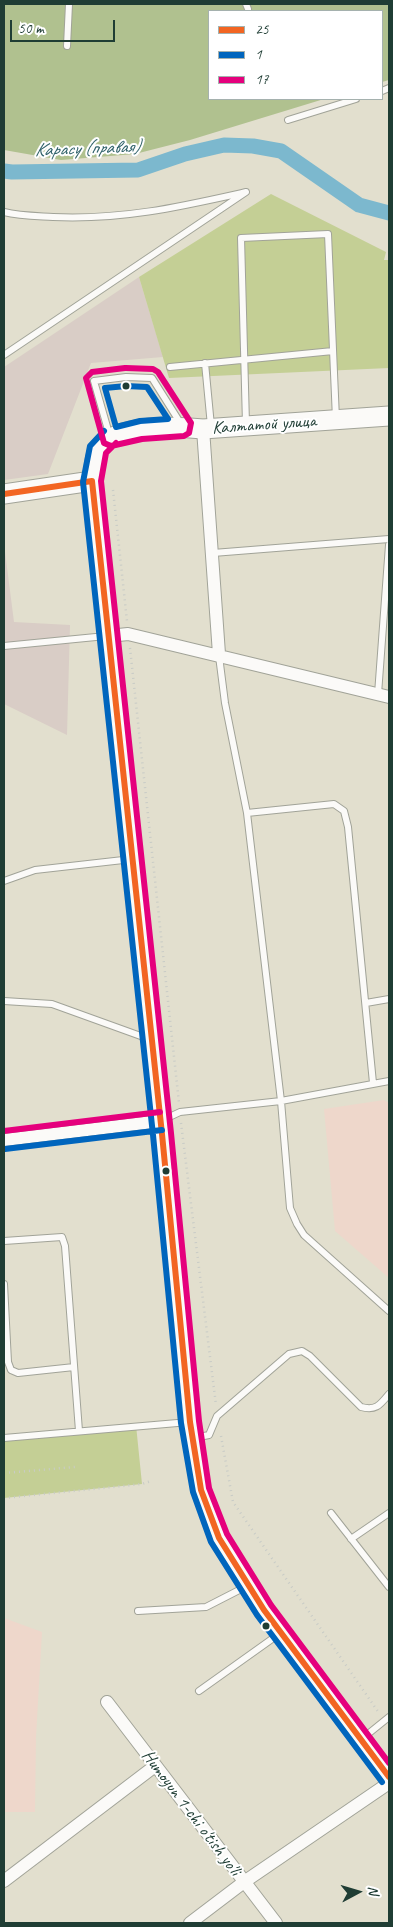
<!DOCTYPE html>
<meta charset="utf-8">
<style>
body{margin:0}
#map{position:relative;width:393px;height:1927px;overflow:hidden;background:#e2dfce;font-family:Caveat,sans-serif}
canvas{display:block}
.frame{position:absolute;inset:0;border:5px solid #1f3d34;pointer-events:none}
.legend{position:absolute;left:208px;top:10px;width:175px;height:90px;box-sizing:border-box;background:#fff;border:1px solid #a5b1ae;margin:0;padding:6px 9px;list-style:none;font-size:15px;color:#1f3d34}
.legend li{display:flex;align-items:center;gap:10px;height:25px}
.legend b{width:25px;border:1px solid #a5b1ae}
.north{position:absolute;left:333px;top:1867px;width:50px;height:50px;-webkit-text-stroke:4px #fff;paint-order:stroke;rotate:84deg;font-size:14px;font-weight:700;line-height:20px;text-align:center;color:#1f3d34}
.north::after{content:'';display:block;margin:auto;width:18px;height:22px;background:#1f3d34;clip-path:polygon(50% 0,100% 100%,50% 72%,0 100%)}
.scale{position:absolute;left:10px;top:20px;width:105px;height:22px;box-sizing:border-box;border:2px solid #1f3d34;border-top:0;padding-left:6px;font-size:15px;line-height:18px;white-space:nowrap;color:#1f3d34;-webkit-text-stroke:4px #fff;paint-order:stroke}
</style>
<div id="map">
<canvas width="393" height="1927"></canvas>
<div class="frame"></div>
<ul class="legend">
<li><b style="height:6px;background:#f26522"></b>25</li>
<li><b style="height:6px;background:#0065bd"></b>1</li>
<li><b style="height:6px;background:#e5007d"></b>17</li>
</ul>
<div class="north">N</div>
<div class="scale">50 m</div>
</div>
<script>
const c = document.querySelector('canvas').getContext('2d');
c.lineJoin = 'round';
function paint(path, color) { c.fillStyle = color; c.fill(path, 'evenodd'); }
function trace(path, color, width, dash) { c.strokeStyle = color; c.lineWidth = width; c.lineCap = dash ? 'butt' : 'round'; c.setLineDash(dash || []); c.stroke(path); }
function write(font, color, halo, rows, align = 'center') {
  c.font = font + ' Caveat,sans-serif'; c.lineWidth = 4; c.setLineDash([]); c.textBaseline = 'middle'; c.strokeStyle = halo; c.fillStyle = color; for (const [text, x, y, turn = 0] of rows) {
    c.save(); c.translate(x, y); c.rotate((+turn || 0) * Math.PI / 180); c.textAlign = isNaN(turn) ? turn : align; if (halo) c.strokeText(text, 0, 0); c.fillText(text, 0, 0); c.restore();
  }
}
const built = new Path2D(`
 M384 1100 389 1103V1278L335 1231 324 1109Z
 M4 1618 42 1632 36 1737 35 1812H4Z`);
const industrial = new Path2D(`
 M139 277 163 357 91 363 48 474 4 480V367Z
 M4 544 14 622 70 625 67 735 4 704Z`);
const green = new Path2D(`
 M271 194 386 252 384 260H389V368L169 378 139 277Z
 M136 1425 142 1484 4 1498V1438Z`);
const forest = new Path2D(`
 M4 4H389V80L382 82V11H209V99H324L190 140 135 154 61 160 4 150Z`);
const canal = new Path2D(`
 M4 171 12 172 138 170 185 154 224 145 253 146 281 151 359 205 389 213`);
const path = new Path2D(`
 M113 490 127 621
 M130 648 179 1103
 M181 1123 216 1405
 M221 1436 233 1502 379 1713
 M4 1473 75 1467
 M4 1498 142 1484 151 1481`);
const lane = new Path2D(`
 M246 4 248 9
 M67 46 69 4
 M382 91 389 88
 M288 120 356 99
 M4 212C20 216 37 216 53 217 123 220 179 207 246 192L4 355
 M205 363 211 426
 M170 367 333 351
 M246 424 241 238 328 234 336 419
 M110 437 94 381 126 377 152 378 181 424
 M213 553 389 539
 M4 646 106 636
 M219 656 225 703 247 813 281 1101 290 1208 297 1224 304 1235 389 1311
 M378 694 389 545
 M247 813 334 804 344 811 348 827 373 1083
 M4 881 35 870 132 859
 M4 1001 52 1004 149 1039
 M366 1003 389 999
 M163 1120 180 1112 281 1101 389 1081
 M4 1241 62 1237 65 1246 79 1431
 M4 1284 8 1362 11 1370 18 1373 74 1367
 M4 1438 189 1422
 M194 1438 209 1435 217 1416 289 1354 302 1351 310 1356 361 1407C376 1411 380 1405 389 1394
 M331 1513 389 1587
 M351 1539 389 1513
 M138 1611 206 1607 247 1586
 M199 1691 279 1634
 M363 1738 389 1717`);
const street = new Path2D(`
 M203 429 219 654
 M109 636 128 634 389 697
 M4 1140 161 1121
 M107 1702 276 1923
 M4 1881 155 1766
 M190 1923 244 1882 389 1783`);
const secondary = new Path2D(`
 M389 416 203 429C176 426 118 424 100 447 94 455 94 472 92 481L162 1134 190 1422 201 1490 219 1538 264 1610 389 1777
 M4 494 92 481`);
const bus1 = new Path2D(`
 M92 481 162 1134 190 1422 201 1490 219 1538 264 1610 389 1777
 M4 494 92 481`);
const bus2 = new Path2D(`
 M126 386 147 387 168 419 140 421 116 427 105 388Z
 M104 431 90 446 83 482 153 1135 181 1423 193 1492 211 1542 257 1615 382 1782
 M5 1149 162 1130`);
const bus3 = new Path2D(`
 M125 368 92 372 86 378 104 443 111 446 142 439 184 436 189 433 191 423 158 372 153 369 126 368
 M116 443 106 453 101 481 171 1133 199 1421 209 1488 227 1534 271 1605 389 1763
 M4 1131 160 1112`);
const markers = [
 [126,386,4.5,"#1f3d34"],
 [166,1171,4.5,"#1f3d34"],
 [266,1626,4.5,"#1f3d34"]
];
const streetNames = [
 ["Калтатой улица",264,425,-4],
 ["Humoyun 1-chi o'tish yo'li",191,1813,53]
];
const waterNames = [
 ["Карасу (правая)",87,149,-2]
];
paint(built, '#eed7cb');
paint(industrial, '#d9cdc6');
paint(green, '#c4cf95');
paint(forest, '#b0c18f');
trace(canal, '#7cb8ce', 15);
trace(lane, '#a1a398', 8);
trace(street, '#a1a398', 14);
trace(secondary, '#a1a398', 21);
trace(path, '#c8cbc6', 2.5, [1, 4]);
trace(lane, '#fbfaf8', 6);
trace(street, '#fbfaf8', 12);
trace(secondary, '#fbfaf8', 19);
trace(bus1, '#f26522', 6);
trace(bus2, '#0065bd', 6);
trace(bus3, '#e5007d', 6);
for (const [x, y, r, color] of markers) { const dot = new Path2D(); dot.arc(x, y, r, 0, 2 * Math.PI); c.fillStyle = color; c.fill(dot); trace(dot, '#fff', 2); }
write('18px', '#1f3d34', '#fff', streetNames);
write('italic 19px', '#30626a', '#fff', waterNames);
</script>
